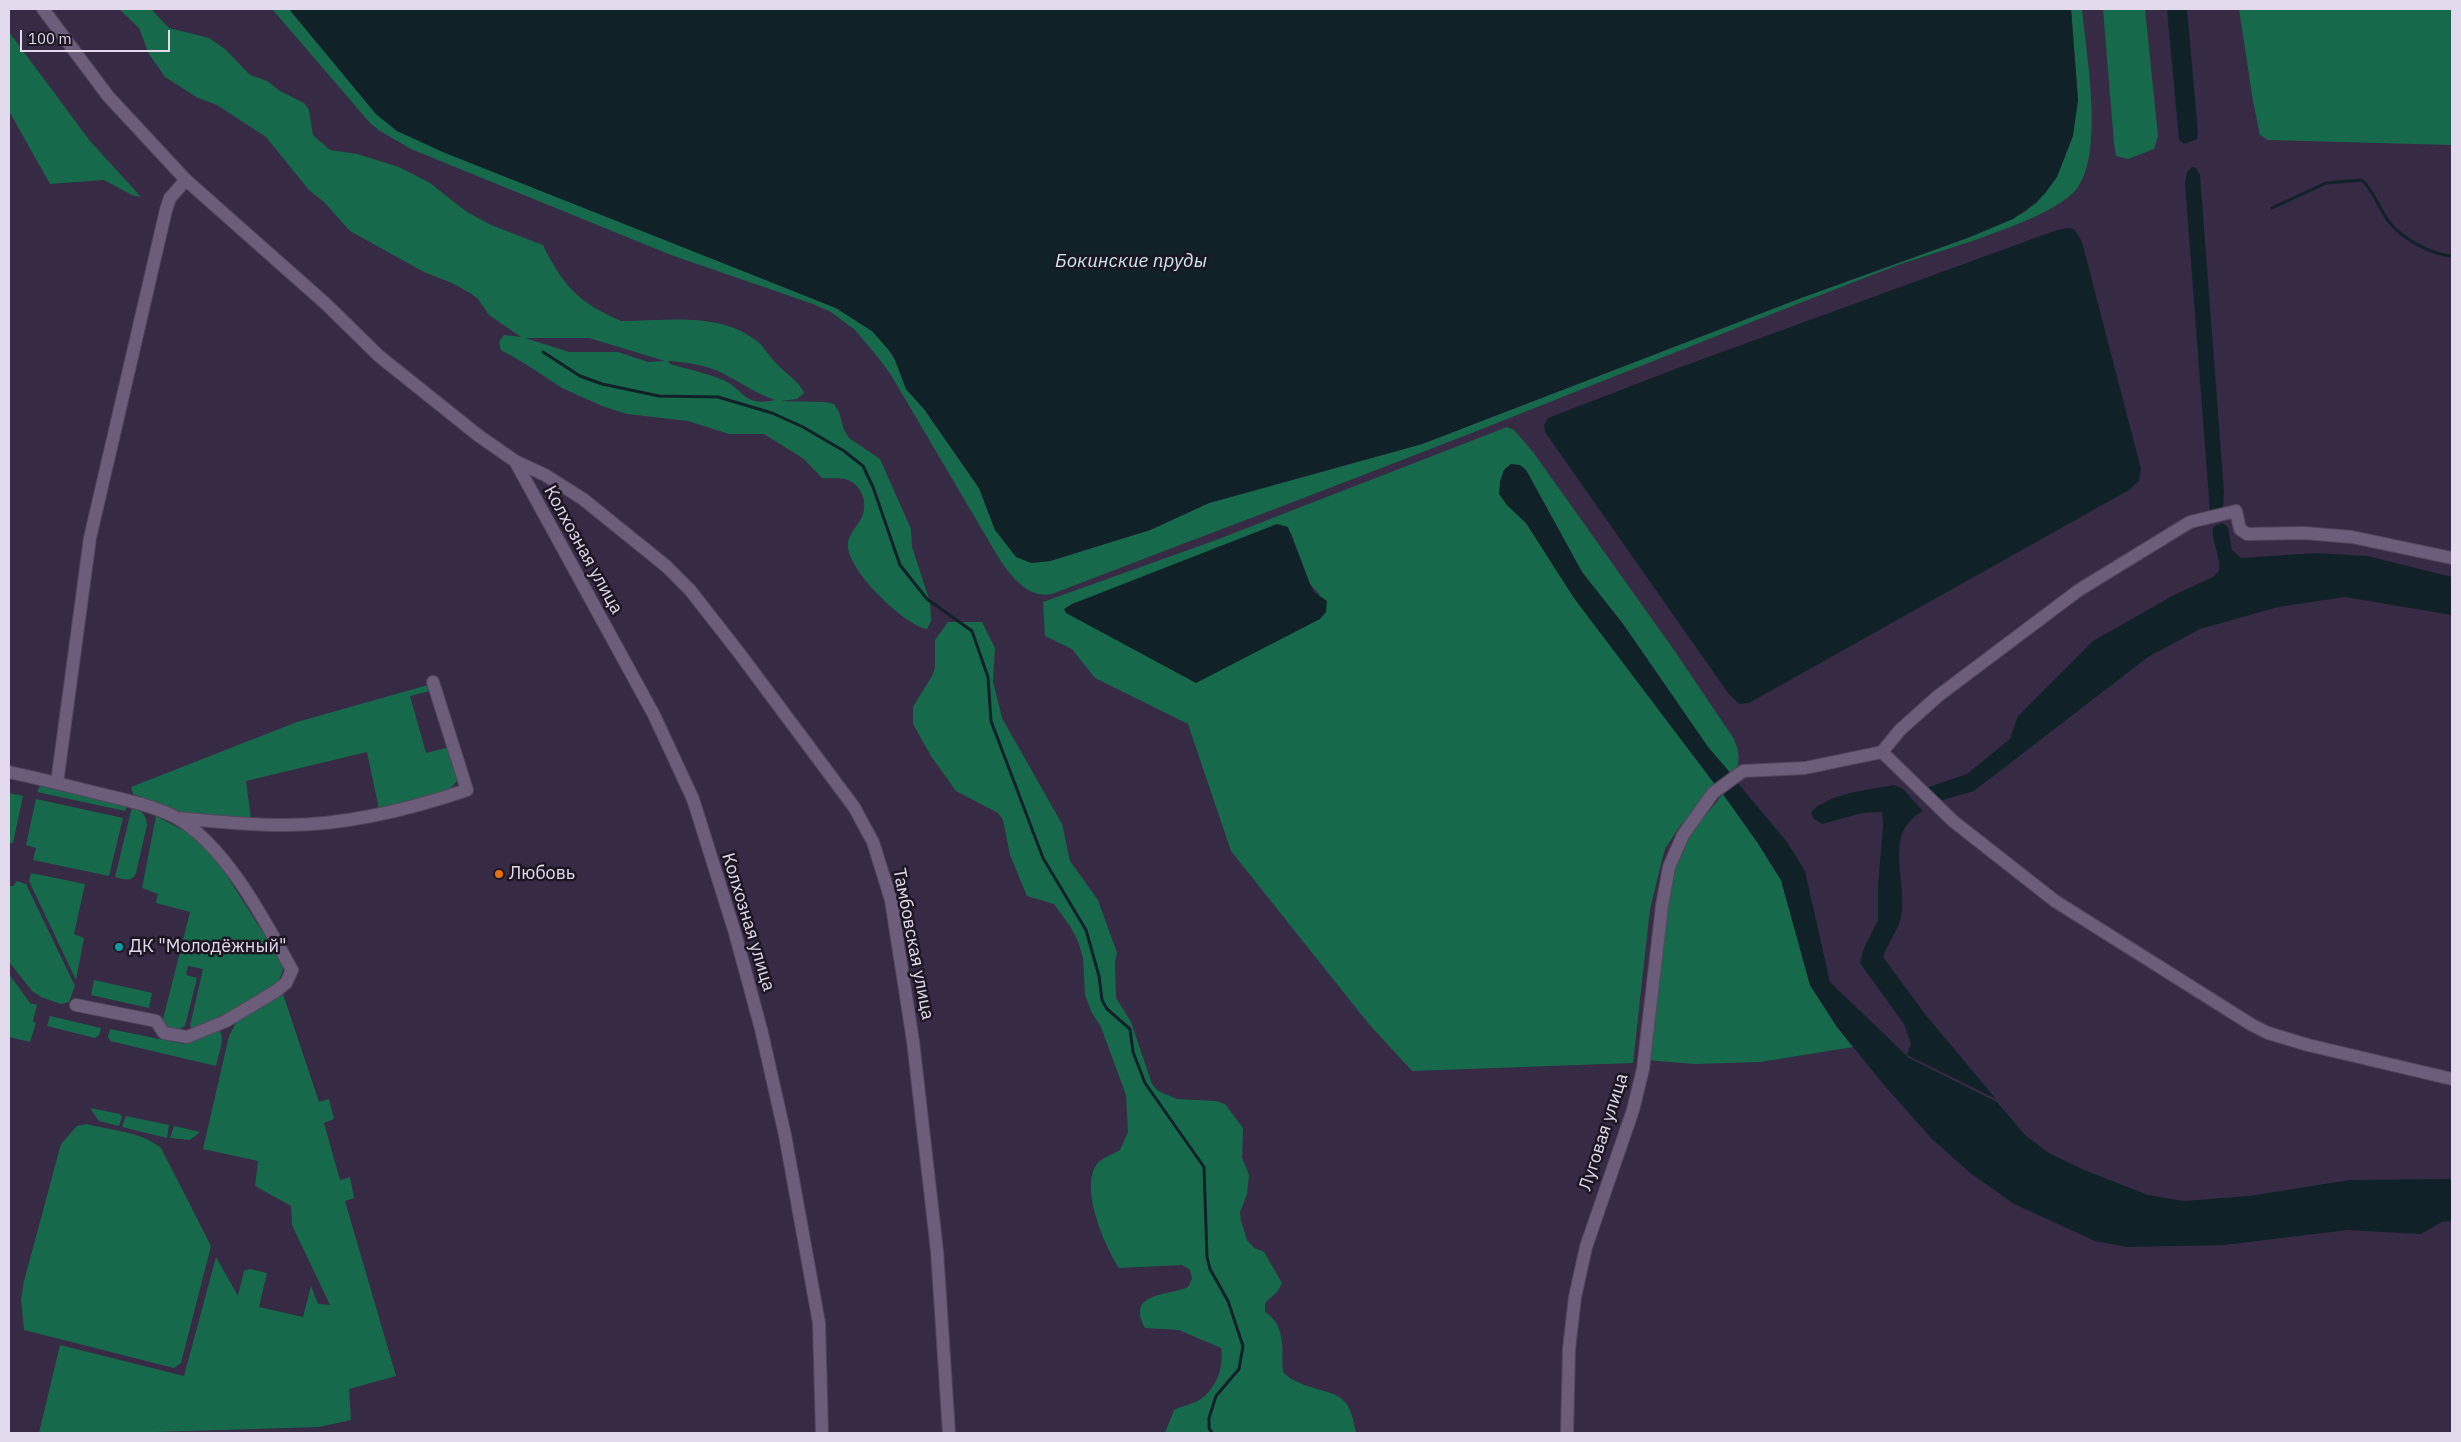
<!DOCTYPE html>
<meta charset="utf-8">
<style>
body{margin:0}
#map{position:relative;width:2461px;height:1442px;overflow:hidden;background:#372a45;font-family:"IBM Plex Sans",sans-serif}
canvas{display:block}
.frame{position:absolute;inset:0;border:10px solid #e2daec;pointer-events:none}
.scale{position:absolute;left:20px;top:30px;width:150px;height:22px;box-sizing:border-box;border:2px solid #e2daec;border-top:0;padding-left:6px;font-size:15px;line-height:18px;white-space:nowrap;color:#e2daec;-webkit-text-stroke:4px #1c1622;paint-order:stroke}
</style>
<div id="map">
<canvas width="2461" height="1442"></canvas>
<div class="frame"></div>
<div class="scale">100 m</div>
</div>
<script>
const c = document.querySelector('canvas').getContext('2d');
c.lineJoin = 'round';
function paint(path, color) { c.fillStyle = color; c.fill(path, 'evenodd'); }
function trace(path, color, width, dash) { c.strokeStyle = color; c.lineWidth = width; c.lineCap = dash ? 'butt' : 'round'; c.setLineDash(dash || []); c.stroke(path); }
function write(font, color, halo, rows, align = 'center') {
  c.font = font + ' "IBM Plex Sans",sans-serif'; c.lineWidth = 5; c.setLineDash([]); c.textBaseline = 'middle'; c.strokeStyle = halo; c.fillStyle = color; for (const [text, x, y, turn = 0] of rows) {
    c.save(); c.translate(x, y); c.rotate((+turn || 0) * Math.PI / 180); c.textAlign = isNaN(turn) ? turn : align; if (halo) c.strokeText(text, 0, 0); c.fillText(text, 0, 0); c.restore();
  }
}
const green = new Path2D(`
 M119 9H151L169 28 209 38 225 49 250 75 267 81 280 91 304 103 309 110 313 135 330 150 357 154 399 167 430 183 467 212 491 225 543 245C563 286 578 302 621 321 665 321 721 311 758 342 765 348 769 356 775 362 785 374 797 378 804 393L797 399 780 401 825 402 834 404 839 412 844 430 849 438 880 459 911 529 912 547 930 602 931 621 927 629C904 625 844 568 848 542 849 535 857 526 861 519 868 506 864 487 848 480 841 477 829 479 822 478L804 459 764 434H729L688 421 627 414 602 406 562 388 524 363 501 350 499 342 504 335 521 337 489 315 478 299 470 293 452 283 424 272 350 231 324 202 309 190 266 137 217 105 198 98 165 77 149 54 139 28ZM525 338H589L665 361 648 362 618 352H569ZM668 361C687 362 708 365 726 375 743 384 757 394 775 400 743 407 745 390 723 380 706 373 687 369 670 364Z
 M272 9H289L376 114 397 131 836 308 872 331 885 344 899 367 906 389 924 409 979 488 995 530 1031 563 1050 561 1150 530 1209 503 1422 444 1801 298 1970 237 2025 212 2046 192 2078 100 2071 9H2082C2086 54 2104 149 2078 187 2055 221 1932 252 1890 268 1755 320 1621 374 1487 427 1342 484 1197 538 1052 594 1028 599 1012 577 1000 560L891 375 877 356 855 330 831 312 813 304 671 255 411 149 380 131 370 123Z
 M2103 9H2145L2158 136 2154 149 2128 159 2116 156 2114 143Z
 M2239 9H2452V145L2268 140 2260 135 2253 101Z
 M9 32 90 141 141 197 132 195 104 180 50 184 9 111Z
 M1507 427 1514 430 1533 452 1674 650 1734 739C1739 752 1742 764 1732 775L1708 747 1623 624 1582 572 1526 470 1511 464 1504 470 1500 482 1507 505 1526 523 1574 598 1717 787 1680 826 1665 849 1662 860 1650 909 1633 1063 1412 1071 1368 1023 1231 851 1188 724 1095 678 1072 649 1045 636 1043 602 1216 540ZM1291 533 1310 584 1320 595 1072 604Z
 M948 622H982L995 648 993 681 1002 718 1062 824 1070 861 1098 900 1117 953 1115 962 1116 998 1131 1022 1152 1084 1158 1091 1177 1099 1216 1101 1225 1104 1243 1128 1242 1158 1249 1175 1247 1194 1240 1212 1241 1221 1247 1240 1254 1248 1264 1252 1282 1283 1278 1291 1265 1303V1312C1287 1326 1281 1350 1283 1372 1301 1391 1333 1387 1346 1403 1352 1411 1354 1424 1356 1433H1165L1174 1410C1182 1406 1194 1404 1201 1399 1217 1387 1224 1367 1221 1348L1179 1330 1145 1328C1125 1292 1169 1296 1188 1287L1192 1279 1190 1270 1182 1265 1119 1268C1105 1246 1079 1188 1097 1164 1103 1157 1112 1155 1120 1150L1128 1132 1126 1095 1101 1027 1092 1013 1085 995 1083 958 1078 941 1070 926 1054 904 1027 896 1010 855 1003 820 998 813 956 791 931 756 913 724V707L932 676 935 668V640Z
 M428 685 433 690 410 696 426 753 450 747 458 779C449 799 399 804 379 809L367 752 246 781 251 819 205 816 181 812 133 794 131 787 297 722Z
 M40 786 127 806 125 811 37 792Z
 M9 793 23 796 13 843H9Z
 M1723 794 1757 842 1781 880 1810 985 1837 1027 1853 1047 1760 1062 1695 1064 1645 1060 1673 870 1687 838Z
 M36 799 123 818 109 876 33 860 36 848 26 845Z
 M132 807C142 811 146 814 147 825L136 873C131 883 124 879 115 877Z
 M156 816 196 837 218 862 282 962 283 971 277 984 206 1025 192 1029 190 1026 203 969 188 966 186 975 197 978 185 1026 178 1030 170 1029 163 1019 190 912 156 903 158 894 142 888Z
 M31 873 85 884 74 934 84 938 76 980 29 881Z
 M17 881 26 884 75 986 69 1002 61 1004 41 997 32 991 9 962V886H13Z
 M9 974 30 1003 37 1005 33 1021 36 1023 30 1042 9 1037Z
 M94 980 152 993 149 1008 91 995Z
 M283 994 319 1102 329 1099 334 1119 324 1123 340 1180 350 1177 354 1198 345 1201 396 1376 349 1389 351 1420 319 1427 121 1433H39L60 1345 184 1376 216 1257 238 1296 244 1271 250 1269 267 1273 259 1307 303 1317 311 1286 318 1304 330 1305 292 1225 291 1206 255 1186 258 1161 203 1149 229 1036 238 1019Z
 M50 1016 101 1028 99 1035 95 1038 47 1026Z
 M110 1029 184 1044 219 1030C226 1038 218 1056 216 1066L110 1041 108 1037Z
 M90 1108 120 1114 122 1117 119 1126 99 1121Z
 M126 1116 169 1125 167 1138 122 1127Z
 M87 1124C112 1131 140 1131 161 1148L211 1246 181 1363 174 1368 24 1330 21 1299 24 1281 61 1144 77 1126Z
 M174 1126 200 1132 190 1140 170 1138Z`);
const water = new Path2D(`
 M289 9H2071L2078 100 2073 136 2057 177 2046 192 2036 203 2013 219 1970 237 1801 298 1422 444 1209 503 1150 530 1050 561 1031 563 1016 557 995 530 979 488 924 409 906 389 893 355 872 331 836 308 445 153 397 131 376 114Z
 M2167 9H2187L2198 132 2197 139 2185 144 2179 140Z
 M2192 167 2196 168 2200 175 2224 492 2223 507 2220 511 2210 512 2185 183 2187 172Z
 M2069 228 2075 230 2082 242 2141 469 2139 481 2129 490 1749 703 1739 704 1728 693 1545 432 1544 425 1548 418 1678 368 2057 230Z
 M1511 464 1520 465 1526 470 1582 572 1623 624 1708 747 1732 775 1717 787 1574 598 1526 523 1507 505 1499 494 1500 482 1504 470Z
 M2222 523 2228 527 2232 550 2241 558 2315 553 2367 556 2452 577V615L2345 597 2278 607 2200 629 2148 657 1974 791 1936 802 1926 788 1967 774 2010 739 2018 716 2093 641 2174 595 2213 577 2219 571C2221 556 2211 542 2213 527Z
 M1277 524 1288 527 1310 584 1314 592 1327 601 1326 612 1320 619 1196 683 1066 613 1064 609 1072 604Z
 M1736 781 1787 842 1805 871 1830 982 1909 1058 1997 1102 2026 1136 2049 1153 2084 1170 2148 1195 2184 1201 2249 1196 2350 1180 2452 1179V1221L2442 1222 2421 1234 2347 1230 2224 1245 2127 1247 2095 1241 2014 1204 1969 1172 1931 1138 1884 1085 1837 1027 1810 985 1781 880 1757 842 1723 794Z
 M1894 785 1903 789 1923 811C1881 834 1909 882 1901 918 1897 932 1888 943 1883 957L1925 1014 1996 1099 1907 1055 1911 1043 1904 1024 1860 963 1864 948 1878 920V886L1883 826 1882 812 1862 813 1822 824 1814 819 1811 812C1830 793 1867 790 1894 785Z`);
const stream = new Path2D(`
 M2272 208 2326 183 2362 180C2375 192 2379 210 2390 223 2403 239 2432 255 2452 256
 M543 352 580 376 602 384 659 396 718 397 772 413 803 427 844 451 863 466 873 487 900 565 927 599 972 631 988 677 991 721 1043 858 1086 930 1099 976 1102 1000 1107 1009 1130 1029 1133 1052 1145 1083 1204 1167 1207 1257 1210 1269 1228 1301 1243 1346 1239 1369 1216 1396 1209 1418V1428L1212 1433`);
const minor = new Path2D(`
 M43 9 108 96 186 180 326 304 379 356 479 436 515 461 545 475 583 499 666 566 690 590 740 654 854 807 873 842 891 900 913 1041 937 1251 949 1433
 M515 461 654 715 693 799 735 933 761 1029 785 1135 819 1323 822 1433
 M1882 752 1953 821 2055 901 2252 1025 2268 1033 2308 1045 2452 1079
 M9 772C41 779 73 787 105 795 130 801 154 806 177 818 226 846 265 921 292 970L286 983 276 991 226 1021 187 1037 164 1033 156 1021 76 1005
 M57 783 90 538 166 210 170 198 186 180
 M177 818C211 821 246 825 280 825 343 826 408 810 467 790L433 682
 M1567 1433 1569 1349 1575 1297 1586 1247 1633 1110 1643 1069 1662 906 1669 867 1683 835 1713 793 1743 771 1805 768 1882 752 1900 730 1938 696 2079 590 2190 522 2236 511 2240 529 2247 534 2304 533 2352 537 2452 558`);
const markers = [
 [499,874,5,"#e8710a"],
 [119,947,5,"#0f9aa8"]
];
const streetNames = [
 ["Колхозная улица",583,550,61],
 ["Колхозная улица",748,922,73],
 ["Тамбовская улица",913,944,79],
 ["Луговая улица",1604,1132,-72]
];
const poiNames = [
 ["Любовь",509,874],
 ["ДК \"Молодёжный\"",129,947]
];
const waterNames = [
 ["Бокинские пруды",1131,262]
];
paint(green, '#17694b');
paint(water, '#102227');
trace(stream, '#102227', 3);
trace(minor, '#52465d', 14);
trace(minor, '#6c5d7b', 12);
for (const [x, y, r, color] of markers) { const dot = new Path2D(); dot.arc(x, y, r, 0, 2 * Math.PI); c.fillStyle = color; c.fill(dot); trace(dot, '#1c1622', 2); }
write('18px', '#e2daec', '#1c1622', streetNames);
write('18px', '#e2daec', '#1c1622', poiNames, 'left');
write('italic 19px', '#cde8f1', '#1c1622', waterNames);
</script>
